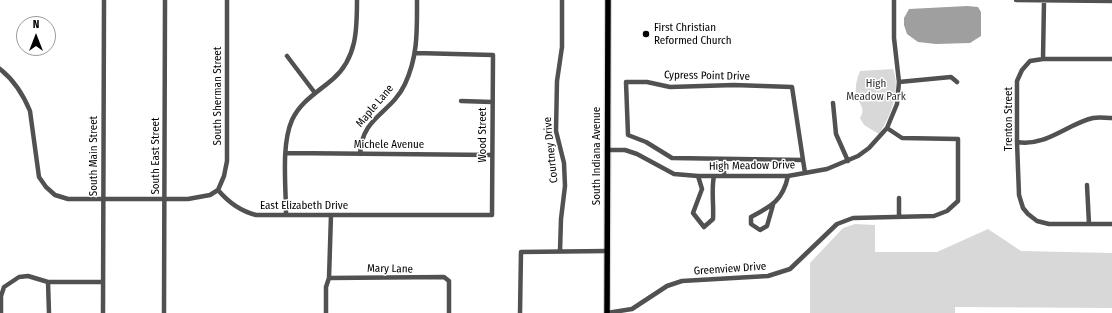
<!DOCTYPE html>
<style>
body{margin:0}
#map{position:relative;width:1112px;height:313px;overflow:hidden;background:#fff;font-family:"Fira Sans Condensed",sans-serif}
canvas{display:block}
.north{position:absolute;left:16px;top:16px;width:40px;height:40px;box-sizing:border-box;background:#fff;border:1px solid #999;border-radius:50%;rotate:0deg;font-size:11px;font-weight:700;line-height:16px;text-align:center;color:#000}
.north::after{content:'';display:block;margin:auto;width:14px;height:18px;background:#000;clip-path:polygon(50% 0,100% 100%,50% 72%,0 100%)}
</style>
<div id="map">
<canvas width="1112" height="313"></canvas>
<div class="north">N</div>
</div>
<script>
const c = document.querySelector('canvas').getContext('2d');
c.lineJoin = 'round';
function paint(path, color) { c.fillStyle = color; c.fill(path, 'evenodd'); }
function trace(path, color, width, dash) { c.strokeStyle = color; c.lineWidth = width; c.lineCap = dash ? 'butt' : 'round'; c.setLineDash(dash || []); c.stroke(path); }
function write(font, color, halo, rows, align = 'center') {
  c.font = font + ' "Fira Sans Condensed",sans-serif'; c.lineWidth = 3; c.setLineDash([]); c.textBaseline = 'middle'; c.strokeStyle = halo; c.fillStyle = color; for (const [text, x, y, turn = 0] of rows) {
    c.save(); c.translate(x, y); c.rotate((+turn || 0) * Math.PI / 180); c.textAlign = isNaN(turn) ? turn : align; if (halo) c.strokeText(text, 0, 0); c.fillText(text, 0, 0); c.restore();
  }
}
const green = new Path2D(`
 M893 69C901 90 891 116 879 134L864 125 860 118C866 108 860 106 857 97 854 88 857 79 860 71Z
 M855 224 875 225V252H937L988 229 1021 251 1112 253V308L955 307V313H810V263L843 228Z`);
const water = new Path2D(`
 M967 6 978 7 981 12V36L970 43 936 44 918 42 907 34 904 25V18L909 9Z`);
const minor = new Path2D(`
 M1016 0 1112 1
 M287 56 315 93
 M1043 59 1044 1
 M1112 59H1043L1030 61 1022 70 1017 81V142L1019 195 1023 208 1028 214 1037 221 1049 224H1112
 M0 69C14 80 23 94 30 111L39 177 46 187 55 195 68 199H188L210 195 218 190
 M626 82H647L670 87 734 85 792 87 803 160 672 158 646 142 628 135Z
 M899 82 951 77 957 82
 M461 101 492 102
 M833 103 836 134 848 161
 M1017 142C1046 147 1067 124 1093 118 1099 117 1106 118 1112 118
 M607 150H625L637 154 674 174 698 176H788L827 169 858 156 869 148 887 128 897 104 899 82 894 38V0
 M287 153 492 155
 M360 154C362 116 391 114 405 84 418 56 417 31 417 0
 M803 160 805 173
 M724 175V160
 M698 176 702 189 693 213 704 227 713 219C714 204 711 190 714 176
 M1087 185 1089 224
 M218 190C229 203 240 211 256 215H492L493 55 416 53
 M218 190 224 176 227 161V0
 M899 198V217
 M773 205 767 226 760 230 751 224V217C772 206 783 200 788 176
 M286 214C286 186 281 145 292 120 301 101 318 92 333 79 357 58 357 29 357 0
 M560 251 561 219 565 186 564 163 556 131 557 81 562 47V0
 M329 278 444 277 449 281V313
 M48 282 49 313
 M1 313V296L4 287 19 277 28 276 48 282H103
 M103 313 104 0
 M164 313 165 0
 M326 313V287L329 278 331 215
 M520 313 521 252 607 251
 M607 313 632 309 667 286 682 281 768 276 790 269 837 224 853 218 934 216 947 211 958 201V139L902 138 887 128`);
const major = new Path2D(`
 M607 313 608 0`);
const markers = [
 [646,34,4,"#000"]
];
const poiNames = [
 ["First Christian",654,28],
 ["Reformed Church",654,41]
];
const streetNames = [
 ["Cypress Point Drive",707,76,1],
 ["South Sherman Street",218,96,-90],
 ["Maple Lane",375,106,-50],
 ["Trenton Street",1009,119,-90],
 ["Wood Street",483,135,-90],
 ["Michele Avenue",389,145],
 ["Courtney Drive",551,150,-96],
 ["South Main Street",94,156,-90],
 ["South East Street",156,156,-90],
 ["South Indiana Avenue",597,156,-90],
 ["High Meadow Drive",752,166,-1],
 ["East Elizabeth Drive",304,206],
 ["Mary Lane",390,269,1],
 ["Greenview Drive",730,269,-4]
];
const parkNames = [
 ["High",876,84],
 ["Meadow Park",876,97]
];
paint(green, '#d8d8d8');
paint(water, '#9f9f9f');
trace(major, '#dbdbdb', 8);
trace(minor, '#515151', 4.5);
trace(major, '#000', 5.5);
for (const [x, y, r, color] of markers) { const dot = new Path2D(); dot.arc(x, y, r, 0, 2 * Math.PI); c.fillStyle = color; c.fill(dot); trace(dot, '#fff', 1.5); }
write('11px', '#000', '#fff', poiNames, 'left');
write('11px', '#000', '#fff', streetNames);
write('11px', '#2f2f2f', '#fff', parkNames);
</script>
